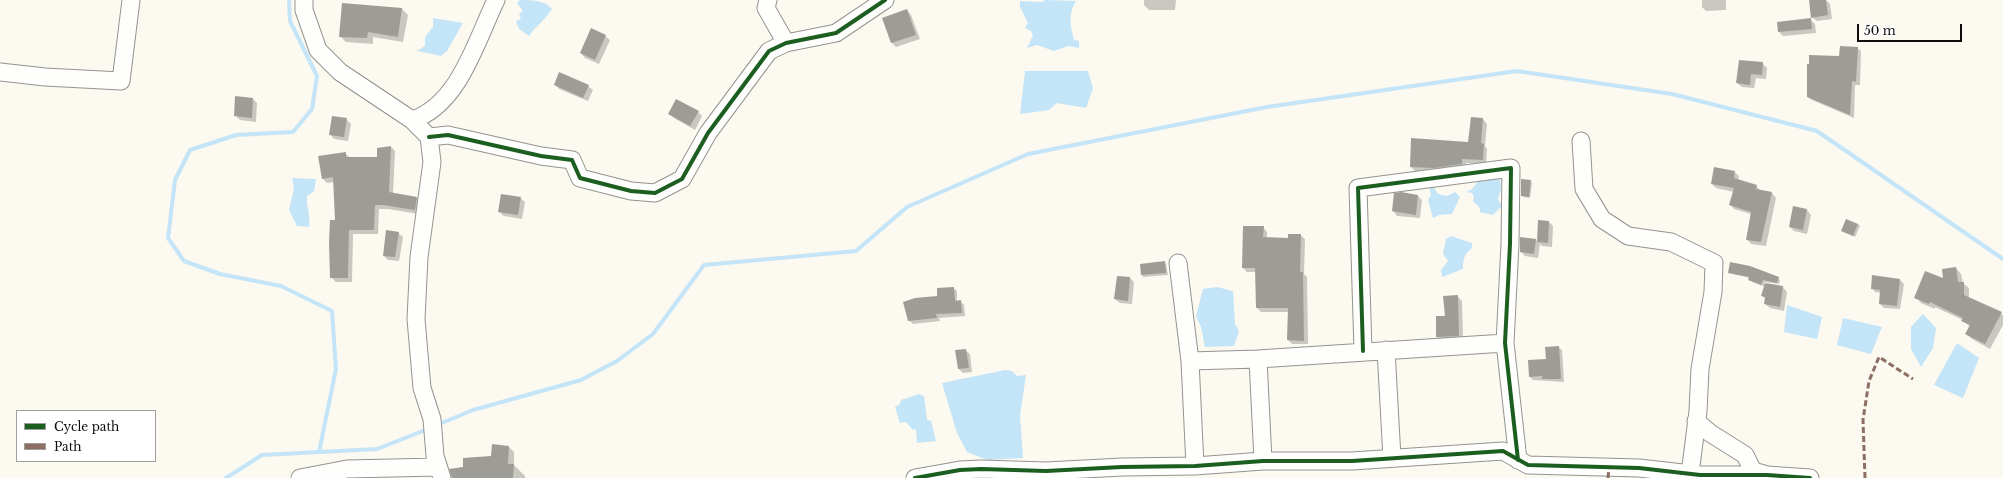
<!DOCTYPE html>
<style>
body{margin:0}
#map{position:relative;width:2003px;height:478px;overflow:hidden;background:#fbf9f0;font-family:"Libre Baskerville",serif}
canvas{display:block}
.legend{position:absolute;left:16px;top:410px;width:140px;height:52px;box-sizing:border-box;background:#fff;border:1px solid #9e9e9e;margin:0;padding:5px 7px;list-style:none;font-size:12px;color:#0d0d0d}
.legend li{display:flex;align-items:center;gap:8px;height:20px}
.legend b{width:20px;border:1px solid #9e9e9e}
.scale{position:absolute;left:1857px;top:24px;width:105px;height:18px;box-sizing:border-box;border:2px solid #0d0d0d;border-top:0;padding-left:5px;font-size:12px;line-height:14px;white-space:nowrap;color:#0d0d0d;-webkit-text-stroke:3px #fff;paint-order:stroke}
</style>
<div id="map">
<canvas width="2003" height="478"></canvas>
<ul class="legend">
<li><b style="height:5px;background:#1b5e20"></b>Cycle path</li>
<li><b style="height:5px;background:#8d6e63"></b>Path</li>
</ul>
<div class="scale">50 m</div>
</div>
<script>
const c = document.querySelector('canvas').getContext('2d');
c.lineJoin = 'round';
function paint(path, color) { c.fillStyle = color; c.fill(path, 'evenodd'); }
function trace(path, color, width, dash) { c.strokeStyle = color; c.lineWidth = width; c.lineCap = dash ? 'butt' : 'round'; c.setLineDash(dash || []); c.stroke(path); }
const water = new Path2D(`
 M520 0C532 0 545 0 552 9 545 20 536 26 529 36L519 29 516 21 521 19 519 14 523 11 517 3Z
 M1045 0 1076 1C1068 14 1070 25 1074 40L1079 41V48L1068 46 1054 51 1037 45 1027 48 1033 35 1031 31 1025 28 1028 23 1020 7V1L1042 2Z
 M433 18 463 23 447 51 441 56 417 51 425 46V37L433 27Z
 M1025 71H1088L1093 88 1086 108 1057 103 1049 110 1020 114Z
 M292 178 316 179 314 191 307 196C306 207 311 216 309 227L297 226 289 210 294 189Z
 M1500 178 1501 189 1498 199 1502 206 1493 215 1480 212V208L1473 201 1474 197 1472 193 1466 192 1471 190 1480 179Z
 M1429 187 1434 188 1438 194 1447 196 1455 192 1460 197 1452 214 1439 215 1433 218 1428 200 1431 195Z
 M1451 236 1472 243V248C1464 254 1463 259 1463 269L1442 277 1441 270 1448 261 1443 254 1446 239Z
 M1217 287 1233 291 1235 324 1239 331 1234 346 1205 347 1201 327 1196 316 1203 289Z
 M1787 305 1822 317 1817 339 1784 332Z
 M1923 314 1936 328 1933 348 1921 367 1911 349V327Z
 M1843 318 1882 327 1871 354 1837 345Z
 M1957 343 1979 358 1963 398 1934 385Z
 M1005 370 1012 371 1017 376 1026 375 1020 416 1023 458 987 460 967 452 957 433 942 383Z
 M919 394 924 396 927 420 931 421 936 441 917 443 916 430 912 429 906 422 900 423 895 407 900 404 901 400Z`);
const shadow = new Path2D(`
 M1144 0H1176L1175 10H1149L1144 5Z
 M1702 0H1726V10L1706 11 1702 7Z
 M1820 0H1826L1830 4 1832 19 1817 21 1812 17Z
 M402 9 408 15 403 42 373 37V44L346 42 340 36Z
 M907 10 911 15 920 39 896 47 892 43 884 19Z
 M1810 19 1815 24 1816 33 1783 36 1779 32Z
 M605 36 610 40 599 64 585 58 581 53Z
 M1857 48 1861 51 1860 85H1855L1854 118 1812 100 1808 97 1840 57Z
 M1762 63 1767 68 1766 79 1756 78 1754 88 1742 87 1737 83Z
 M555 84 588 86 593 90 588 101 559 89Z
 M253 99 257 103 256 122 240 120 236 116Z
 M698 112 702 116 695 130 674 118 669 114Z
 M346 119 351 124 348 141 334 139 330 134Z
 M1483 119 1487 124 1485 146 1487 149 1486 164 1466 163V168L1438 172 1415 171 1411 167 1412 139 1469 143Z
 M391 147 395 151 393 194 417 198 421 203 419 214 388 209H379L378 234H353L352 282H336L331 277 337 221 335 182 327 183 323 179 345 153 350 158H378Z
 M1734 172 1739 176 1738 180 1756 186 1761 191 1772 193 1776 198 1766 246 1751 244 1747 239 1751 214 1734 209 1730 204 1734 192 1716 188 1712 184Z
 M1530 181 1532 183 1530 198 1524 197 1522 195Z
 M1418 196 1422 200 1420 218 1397 216 1393 211Z
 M520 198 525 202 522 219 504 216 499 212Z
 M1794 208 1807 210 1811 215 1807 234 1794 231 1790 227Z
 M1549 222 1553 226 1552 247 1542 246 1540 244 1538 258 1525 256 1521 252 1535 239 1538 242Z
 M1858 224 1860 226 1855 237 1842 231Z
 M1263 227 1267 232V238L1289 239 1300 235 1305 239 1304 274 1307 277 1308 344H1292L1288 340 1289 312H1261L1257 308 1256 272H1247L1243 268Z
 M398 233 403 237 399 261 388 260 384 256Z
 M1164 262 1166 264 1168 275 1143 277 1142 275Z
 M1956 268 1961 274 1963 283 1969 288V298L2003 315V325L1990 349 1972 339 1966 334 1970 327 1963 320 1935 307V309L1921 303 1916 297 1944 280Z
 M1729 273 1778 278 1780 280 1779 284 1765 282 1764 284 1783 287 1787 292 1784 311 1770 308 1765 304 1766 299 1762 296 1765 287 1751 281 1750 278Z
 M1873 277 1900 280 1904 284 1900 309 1884 308 1880 304 1881 293 1875 292 1872 288Z
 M1130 278 1134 282 1132 304 1120 303 1115 299Z
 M953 288 957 291V302H961L964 305 965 316 939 318 940 321 913 324 909 320 938 296Z
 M1457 296 1462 301 1463 340 1441 341 1437 337V317H1446Z
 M1558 347 1562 350 1564 382 1533 380 1530 377Z
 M965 350 970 354 972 372 963 373 959 369Z
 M509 447 514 452V465L525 476V478H452L451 469 464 468 492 457Z`);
const stream = new Path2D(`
 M289 0 290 21 317 76 312 109 293 132 236 135 190 150 175 180 168 238 184 261 220 274 281 286 332 311 336 369 319 452
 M437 425 473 410 581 380 617 361 653 334 704 265 856 251 907 207 1028 154 1267 107 1517 71 1672 94 1817 131 2003 259
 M226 478 262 455 377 449 428 429`);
const building = new Path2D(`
 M1809 0H1826L1828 15 1811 18Z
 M342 3 402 8 398 37 368 32 367 38 339 37Z
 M907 9 916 35 891 43 882 18Z
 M1811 18 1812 29 1778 32 1777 22Z
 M591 28 606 35 595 60 580 53Z
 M1840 46 1858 47 1856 82 1852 81 1850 115 1807 97V64H1809V55L1839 56Z
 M1739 60 1763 62 1762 75 1751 74 1750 85 1736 83Z
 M559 72 589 85 583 98 554 85Z
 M235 96 253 98 252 118 234 116Z
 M676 99 699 111 690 126 668 114Z
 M332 116 347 118 344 137 329 135Z
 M1471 117 1483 118 1481 143 1484 144 1483 160 1462 159V164L1434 168 1410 167 1411 138 1468 142Z
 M391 146 389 192 417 197 415 210 383 205H375L374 230H349L348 278H330L329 242 330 220H335L333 177 322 179 318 156 346 152V157H377V148Z
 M1714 167 1735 171 1734 178 1757 185 1756 189 1772 192 1761 242 1746 240 1751 212 1729 205 1734 188 1711 184Z
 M1521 179 1531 180 1529 197 1521 196Z
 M1401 192 1418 195 1416 215 1392 211 1394 193Z
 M501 194 521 197 518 215 498 212Z
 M1793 206 1807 209 1803 230 1789 227Z
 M1846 219 1858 224 1853 236 1841 231Z
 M1538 220 1549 221 1548 243 1537 242Z
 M1243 226H1264L1263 237 1288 238V234H1301L1300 272H1303L1304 341 1287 340 1288 308H1256L1255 268H1242Z
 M386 230 399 232 395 257 383 256Z
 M1520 237 1536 239 1534 254 1520 252Z
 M1165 261 1166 273 1141 275 1140 264Z
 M1730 262 1750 266 1779 277 1777 283 1763 280 1761 285 1748 280 1749 277 1728 273Z
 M1956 267 1958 282H1964V295L2002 312 1985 344 1965 334 1970 325 1961 321 1963 318 1930 302 1929 304 1914 298 1925 271 1943 278 1942 269Z
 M1872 275 1900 279 1897 306 1879 304 1880 290 1871 289Z
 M1117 276 1130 277 1128 301 1114 299Z
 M1765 283 1783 286 1780 307 1764 304 1765 297 1761 296Z
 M954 287 955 301 961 300 962 313 936 314 937 318 908 321 903 302 915 298 937 296V288Z
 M1458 295 1459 336 1436 337V316H1445L1443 296Z
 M1559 346 1561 379H1542V376L1529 377 1528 360 1546 359 1545 347Z
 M966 349 969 368 958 369 955 350Z
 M492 444 509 446 508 464H514L513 478H452L449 469 463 467V458L491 456Z`);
const minor = new Path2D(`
 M304 0V10L318 50 340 72 412 120 429 137 432 162 419 257 416 319 422 388 432 419 435 456 442 478
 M768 0 766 8 786 43
 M0 72 45 77 121 81 131 0
 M412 120C459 105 476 41 496 0
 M429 137 448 135 541 156 572 160 580 178 631 191 655 193 682 179 708 133 769 51 786 43 836 33 885 0
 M1581 141 1584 189 1602 219 1628 236 1671 242 1714 263 1713 292 1700 369 1698 411 1690 474
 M1178 263 1190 361 1195 466
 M1386 350 1392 458
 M1363 351 1358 188 1511 168 1510 244 1505 343 1518 460
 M1258 359 1263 461
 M1190 361 1258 359 1505 343
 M1696 421 1710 433 1745 455 1753 471 1767 475
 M300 478 347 469 438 467
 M915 478 960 470 981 469 1046 471 1122 467 1195 466 1263 461H1352L1503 451 1528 465 1639 468 1700 475H1767L1810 478`);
const quiet = new Path2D(`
 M1608 478 1609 467
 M1865 478 1863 420 1869 381 1879 357 1913 379`);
const cycleway = new Path2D(`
 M429 137 448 135 541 156 572 160 580 178 631 191 655 193 682 179 708 133 769 51 786 43 836 33 885 0
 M1363 351 1358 188 1511 168 1510 244 1505 343 1518 460
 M915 478 960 470 981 469 1046 471 1122 467 1195 466 1263 461H1352L1503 451 1528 465 1639 468 1700 475H1767L1810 478`);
paint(water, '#c4e4f7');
paint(shadow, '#0003');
trace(stream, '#c4e4f7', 4);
paint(building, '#9e9c96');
trace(minor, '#94938f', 19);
trace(minor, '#fefefd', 17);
trace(quiet, '#8d6e63', 3, [6, 3]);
trace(cycleway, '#1b5e20', 4);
</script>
